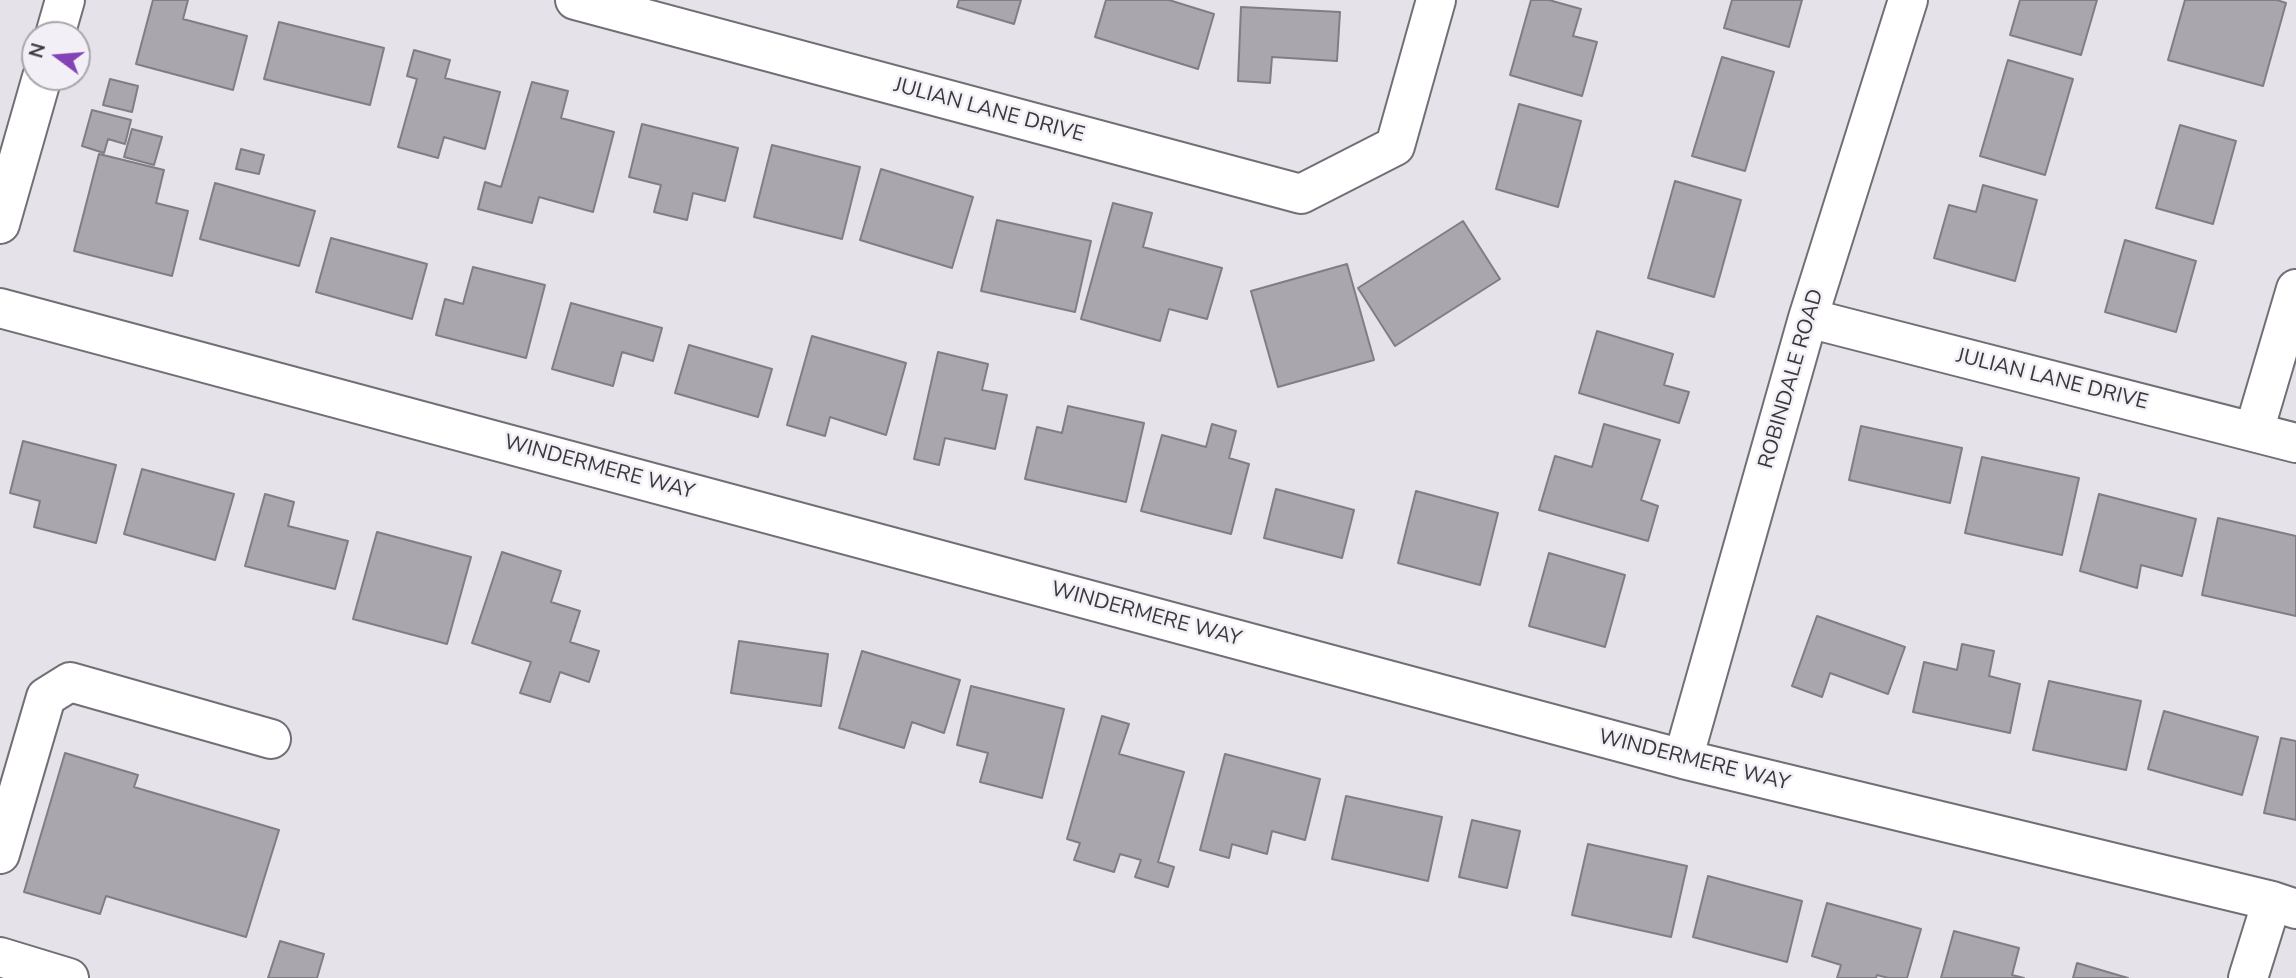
<!DOCTYPE html>
<style>
body{margin:0}
#map{position:relative;width:2296px;height:978px;overflow:hidden;background:#e5e2e9;font-family:"Nunito Sans",sans-serif}
canvas{display:block}
.north{position:absolute;left:21px;top:21px;width:70px;height:70px;box-sizing:border-box;background:#f3eff7;border:2px solid #a9a6ac;border-radius:50%;rotate:286deg;font-size:19px;font-weight:700;line-height:28px;text-align:center;color:#3a383b}
.north::after{content:'';display:block;margin:auto;width:24px;height:32px;background:#8442b6;clip-path:polygon(50% 0,100% 100%,50% 72%,0 100%)}
</style>
<div id="map">
<canvas width="2296" height="978"></canvas>
<div class="north">N</div>
</div>
<script>
const c = document.querySelector('canvas').getContext('2d');
c.lineJoin = 'round';
function paint(path, color) { c.fillStyle = color; c.fill(path, 'evenodd'); }
function trace(path, color, width, dash) { c.strokeStyle = color; c.lineWidth = width; c.lineCap = dash ? 'butt' : 'round'; c.setLineDash(dash || []); c.stroke(path); }
function write(font, color, halo, rows, align = 'center') {
  c.font = font + ' "Nunito Sans",sans-serif'; c.lineWidth = 5; c.setLineDash([]); c.textBaseline = 'middle'; c.strokeStyle = halo; c.fillStyle = color; for (const [text, x, y, turn = 0] of rows) {
    c.save(); c.translate(x, y); c.rotate((+turn || 0) * Math.PI / 180); c.textAlign = isNaN(turn) ? turn : align; if (halo) c.strokeText(text, 0, 0); c.fillText(text, 0, 0); c.restore();
  }
}
const building = new Path2D(`
 M153 0H188L183 19 247 36 233 90 136 64Z
 M959 0H1021L1014 24 957 7Z
 M1106 0H1169L1214 14 1198 69 1095 37Z
 M1531 0H1549L1581 9 1573 36 1597 42 1582 96 1510 75Z
 M1732 0H1802L1789 47 1724 28Z
 M2020 0H2097L2081 55 2010 35Z
 M2185 0H2277L2286 3 2263 86 2168 60Z
 M1241 7 1340 12 1337 61 1272 57 1270 83 1238 81Z
 M279 22 384 48 370 105 264 79Z
 M414 50 450 60 445 78 500 92 485 149 444 137 438 158 398 147 417 79 407 76Z
 M1722 57 1774 72 1745 171 1692 156Z
 M2008 60 2073 79 2045 175 1980 156Z
 M110 79 138 86 132 112 103 105Z
 M532 82 568 91 561 118 614 132 593 212 539 197 532 223 478 209 485 182 501 187Z
 M1519 104 1581 121 1558 207 1496 189Z
 M92 110 131 120 125 144 108 139 104 153 82 146Z
 M642 124 738 148 725 201 693 193 687 220 654 212 661 185 629 177Z
 M2180 125 2236 141 2213 224 2156 208Z
 M132 129 162 137 154 165 124 157Z
 M772 145 860 167 842 239 754 217Z
 M241 149 264 155 259 174 236 169Z
 M99 154 164 170 156 203 188 211 172 276 74 251Z
 M881 169 973 197 952 268 860 240Z
 M1675 181 1741 200 1714 297 1648 278Z
 M215 183 315 211 299 266 200 239Z
 M1983 185 2037 200 2015 281 1934 258 1949 205 1976 212Z
 M1113 203 1152 213 1143 247 1222 268 1207 319 1169 309 1160 341 1081 319Z
 M997 220 1091 241 1075 312 981 291Z
 M1463 221 1500 279 1395 346 1358 288Z
 M331 238 427 264 412 319 316 292Z
 M2125 240 2196 261 2176 332 2105 312Z
 M1347 264 1374 360 1278 387 1251 291Z
 M473 267 545 285 526 358 436 335 445 299 463 304Z
 M571 303 662 328 653 361 622 352 613 386 552 369Z
 M1597 331 1673 354 1664 385 1689 392 1679 423 1579 393Z
 M812 336 906 363 886 435 830 417 825 436 787 425Z
 M689 345 772 369 758 417 675 393Z
 M938 352 988 364 982 390 1007 395 995 449 945 438 939 465 914 459Z
 M1068 406 1144 423 1126 502 1025 479 1037 427 1062 433Z
 M1212 424 1236 431 1229 458 1249 464 1231 534 1141 511 1162 435 1206 447Z
 M1604 424 1660 440 1641 500 1658 506 1648 541 1539 510 1555 456 1592 467Z
 M1861 426 1962 448 1950 503 1849 480Z
 M23 441 116 465 96 543 34 527 40 501 10 493Z
 M1982 457 2079 478 2062 555 1965 533Z
 M142 469 234 494 215 560 124 534Z
 M1276 489 1354 510 1342 558 1264 538Z
 M1416 491 1498 513 1480 585 1398 563Z
 M265 494 294 502 288 526 348 541 335 589 245 566Z
 M2099 494 2196 519 2182 576 2141 565 2137 588 2080 571Z
 M2218 518 2296 536V616L2202 595Z
 M377 532 471 557 447 644 353 619Z
 M502 552 561 571 551 602 580 611 570 642 599 651 589 682 560 672 550 702 520 693 531 662 472 643Z
 M1549 553 1625 575 1605 647 1529 626Z
 M1817 616 1905 647 1888 694 1830 673 1822 697 1792 686Z
 M739 641 828 654 821 706 731 693Z
 M1962 644 1994 651 1989 676 2020 684 2010 733 1913 712 1924 662 1957 670Z
 M862 651 960 680 944 733 912 722 904 748 839 728Z
 M2049 681 2141 701 2126 770 2033 750Z
 M971 686 1064 709 1042 798 980 782 988 753 957 745Z
 M2164 711 2258 737 2242 795 2148 769Z
 M1102 716 1129 724 1119 754 1184 772 1158 862 1174 867 1168 887 1135 877 1141 860 1120 854 1114 872 1074 860 1080 843 1067 839Z
 M2281 738 2296 741V820L2264 813Z
 M65 753 138 775 134 787 279 830 246 937 106 896 100 914 24 892Z
 M1225 754 1320 779 1305 840 1272 831 1267 854 1232 844 1229 858 1200 850Z
 M1346 796 1442 817 1428 881 1332 859Z
 M1472 820 1520 831 1507 888 1459 877Z
 M1588 844 1687 866 1671 937 1572 915Z
 M1708 876 1802 901 1787 962 1693 937Z
 M1827 903 1921 929 1907 978H1888L1877 975 1876 978H1837L1841 965 1812 956Z
 M1954 931 2019 948 2012 975 2024 978H1941Z
 M280 941 324 954 317 978H268Z
 M2077 963 2128 978H2073Z`);
const minor = new Path2D(`
 M575 0 1301 194 1395 146 1436 0
 M55 35 65 0
 M0 224 42 77
 M0 308 1683 759 2272 901 2296 909
 M1808 318 2296 443
 M2254 431 2296 289
 M1683 759 1808 318 1908 0
 M0 854 46 697 70 682 271 739
 M0 957 69 978
 M2248 978 2272 901`);
const streetNames = [
 ["JULIAN LANE DRIVE",989,111,15],
 ["ROBINDALE ROAD",1792,379,-74],
 ["JULIAN LANE DRIVE",2052,380,14],
 ["WINDERMERE WAY",599,468,15],
 ["WINDERMERE WAY",1146,615,15],
 ["WINDERMERE WAY",1694,761,14]
];
paint(building, '#a9a6ad');
trace(building, '#817d84', 2);
trace(minor, '#726e75', 42);
trace(minor, '#fff', 38);
write('21px', '#3a383b', '#f3eff7', streetNames);
</script>
